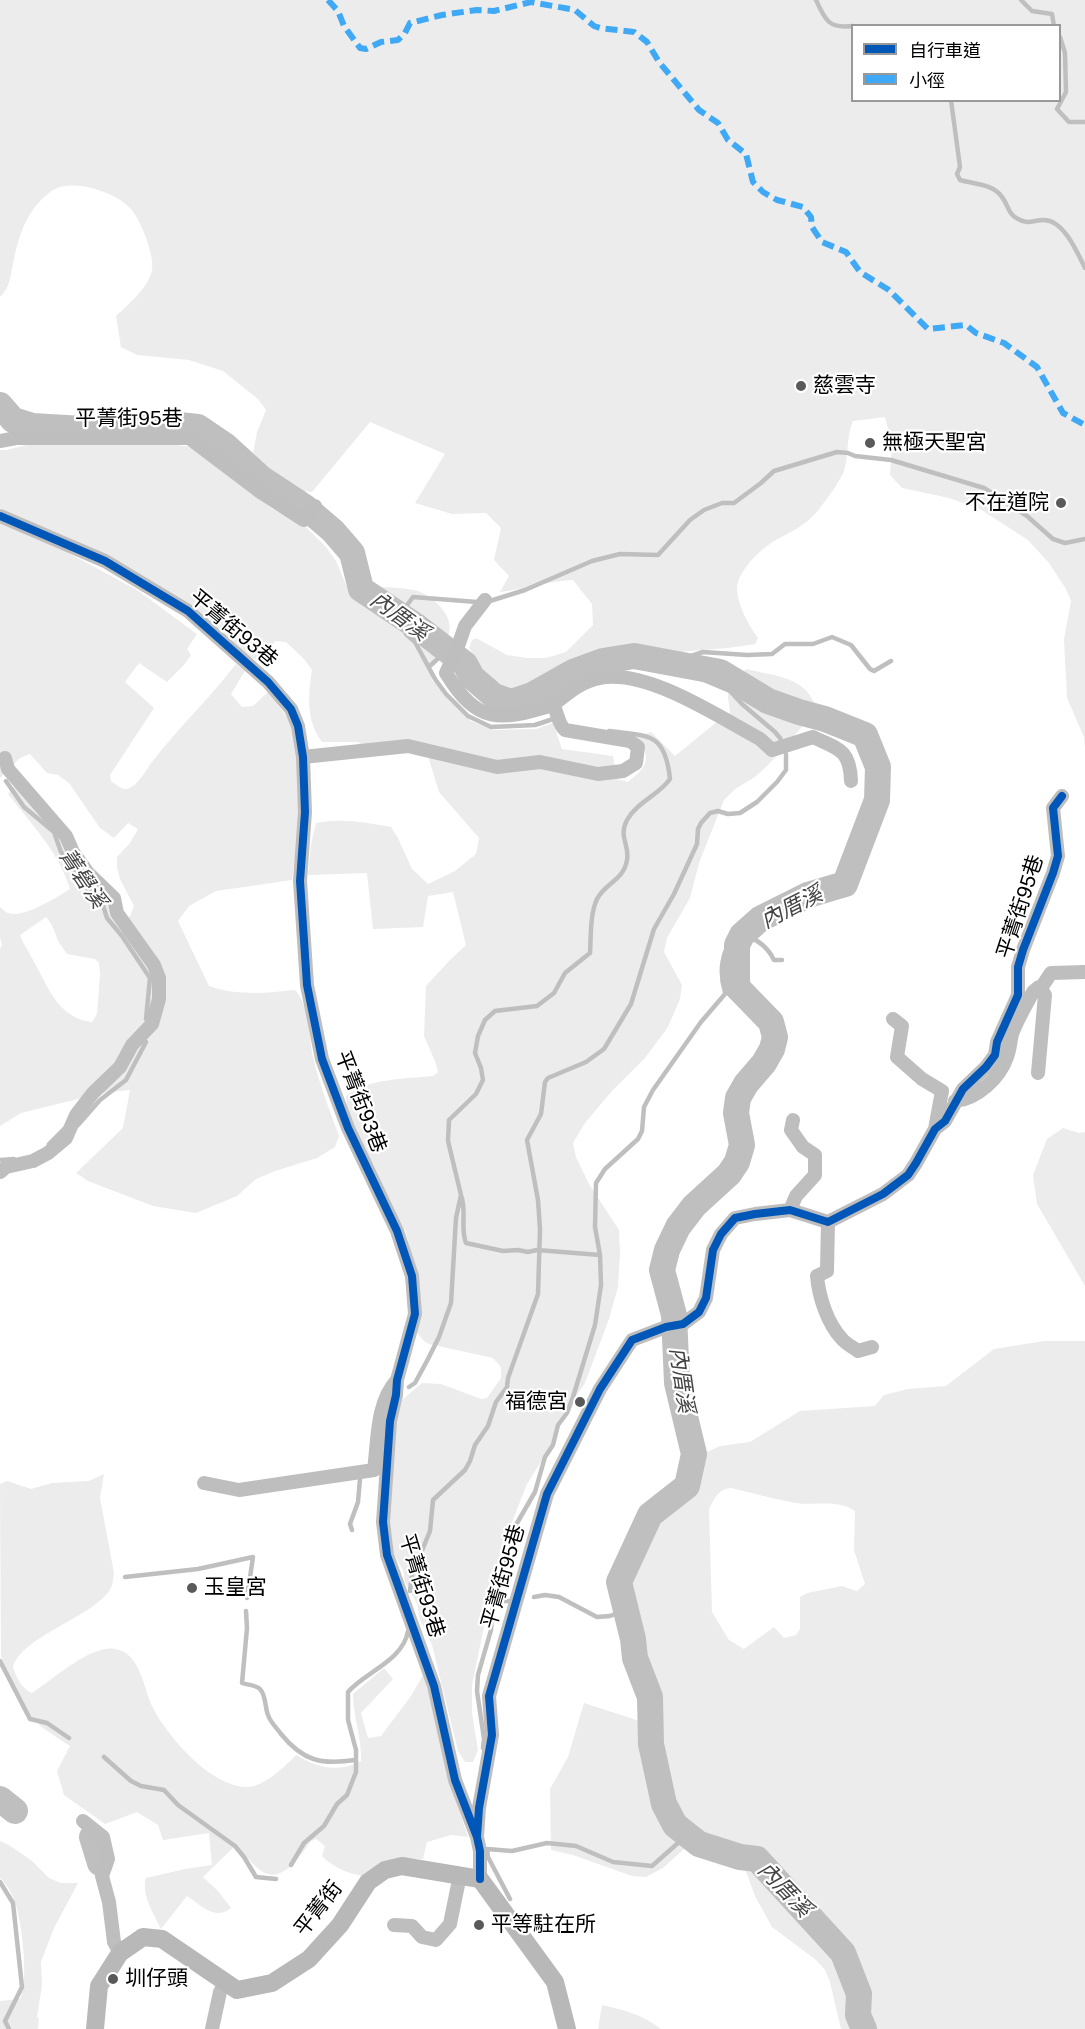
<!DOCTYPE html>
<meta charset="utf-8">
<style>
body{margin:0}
#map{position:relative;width:1085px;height:2029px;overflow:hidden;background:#fff;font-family:Helvetica,"Noto Sans TC",sans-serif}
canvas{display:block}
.legend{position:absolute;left:851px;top:24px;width:210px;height:78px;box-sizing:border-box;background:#fff;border:2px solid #999;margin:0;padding:8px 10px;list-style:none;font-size:18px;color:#000}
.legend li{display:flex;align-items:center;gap:12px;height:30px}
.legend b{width:30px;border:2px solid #999}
</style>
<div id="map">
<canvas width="1085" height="2029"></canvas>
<ul class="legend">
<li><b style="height:8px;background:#0057b8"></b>自行車道</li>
<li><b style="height:8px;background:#3fa9f5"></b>小徑</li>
</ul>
</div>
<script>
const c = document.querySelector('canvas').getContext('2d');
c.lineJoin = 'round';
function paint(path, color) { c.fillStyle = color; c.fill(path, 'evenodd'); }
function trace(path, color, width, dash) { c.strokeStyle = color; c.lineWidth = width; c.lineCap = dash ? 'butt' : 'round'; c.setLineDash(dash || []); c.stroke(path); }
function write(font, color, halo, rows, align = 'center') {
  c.font = font + ' Helvetica,"Noto Sans TC",sans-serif'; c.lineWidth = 4.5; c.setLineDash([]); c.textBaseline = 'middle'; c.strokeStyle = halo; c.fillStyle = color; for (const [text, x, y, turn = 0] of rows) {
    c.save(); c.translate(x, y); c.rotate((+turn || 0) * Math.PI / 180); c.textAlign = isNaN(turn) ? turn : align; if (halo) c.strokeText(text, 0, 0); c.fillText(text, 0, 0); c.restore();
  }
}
const green = new Path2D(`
 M0 0H1085V748L1084 737 1067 698 1064 639 1071 601 1066 589 1049 563 1028 540 980 509 949 498 902 488 890 475 892 445 885 417 853 421C846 437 849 455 844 471 840 482 824 503 816 513 804 526 789 533 774 541 761 549 742 568 738 582 733 598 749 626 758 638L755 644 728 648 667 653 636 648 589 661 529 689 507 695 494 688 469 648 472 640 476 638 507 655 527 658H546L566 652 593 625 592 604 573 580C548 581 524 589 500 592L509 576 494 560 501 528 486 513 452 514 415 503 445 454 370 422 312 492 294 490 276 476 253 453 257 432 266 410 258 399 223 371 189 360 137 355 121 347 116 316C128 305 149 287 152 270 155 256 140 217 129 207 115 192 72 178 53 190 27 208 19 234 13 264 10 277 10 288 0 297ZM852 26H1060V100H852Z
 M27 445H176L193 447 271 508 306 527 326 547 336 561 347 587C364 587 403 586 418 591 435 598 456 617 448 637 445 647 435 656 430 665L432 680 471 721 493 730 536 729 553 723 562 749 613 756 617 779 628 782C648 766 652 759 637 737L651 732 675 756 718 721 728 720C732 711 728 705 728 696 729 683 737 675 747 669 772 676 805 676 815 705L809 719 770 763 755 777 735 789 724 800 699 863 690 898 667 938 664 952 682 985 680 999 668 1027 645 1058 611 1092 585 1123 573 1143 576 1157 589 1184 619 1230 620 1253 618 1287 609 1319 585 1383 557 1423 551 1446 527 1484 514 1517 496 1569 472 1685V1713L478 1750 473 1762H465L458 1751 432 1645 420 1620 417 1604 405 1582 403 1570 395 1556 391 1544 389 1506 396 1424 402 1400 422 1383 441 1384 481 1399 487 1398 501 1378V1367L493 1358 429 1344 424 1341 415 1330 416 1275 406 1232 381 1188 375 1169 358 1138 347 1107 346 1096C369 1078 405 1079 433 1076L438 1072 435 1061 424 1036 426 986 449 961 466 945 453 892 428 896 423 927 373 929 367 873 308 875 311 844 316 823C341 818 366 822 391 827L398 838 412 869 428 884 455 871 476 854 479 838 439 792 428 756 406 750 380 756 358 742H322C306 721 308 695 312 670L304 659 286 642 275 641 261 662 244 655 119 563 70 538 13 516 0 508V450H6Z
 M0 520 61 549 137 590 197 634 187 649 191 655 184 665 167 682 139 663 125 682 154 708 110 775 111 781C116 784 121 790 127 789 138 786 146 770 152 762 178 728 210 698 236 664L245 671 231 694 242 707 253 706 269 691C276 703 287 715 291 727 307 777 299 830 292 880L216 891 189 906 178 921 209 986C236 996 268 993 295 990 311 1008 308 1038 314 1061 320 1086 330 1111 339 1136L335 1147 317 1158 275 1171 256 1179 237 1196 196 1213 153 1206 88 1181 76 1173 123 1128 130 1090 102 1093 21 1113 0 1126V949L2 945 0 937V907C3 909 5 912 8 913 23 919 57 897 70 889 60 854 30 822 8 794L15 785 25 787 123 919 130 916 134 906 120 879 117 868V857L130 843 138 829 128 823 114 838 100 828 69 783 58 775 47 773 30 754 20 758 0 778ZM46 917 52 925 58 941 67 954 95 959 99 963 100 975 97 1014 92 1022C57 1018 48 986 33 960 29 951 23 944 20 935Z
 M1063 1128 1079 1133 1085 1132V1286L1037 1204 1033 1175 1047 1139Z
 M1044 1341H1085V2029H841L830 1982 825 1970 816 1960 772 1927 755 1896 737 1847 724 1839 707 1837 685 1848 663 1868 646 1877 632 1876 573 1855 551 1850 550 1789 568 1757 584 1703 658 1727 656 1709 643 1666 627 1587 636 1557 654 1520 693 1486 699 1462 707 1452 720 1446 750 1442 800 1411 875 1406 884 1395 908 1389 946 1386 994 1349ZM731 1488C753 1493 774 1499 796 1503 816 1506 837 1499 855 1511L854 1550 865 1584 857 1591 842 1586 807 1593 800 1597V1629L796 1635 784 1638 774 1627 744 1649 729 1640 712 1612 709 1509C715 1498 718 1489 731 1488Z
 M104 1474 100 1498 114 1573C113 1579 113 1586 109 1591 92 1617 21 1637 13 1667 16 1677 22 1689 32 1693 51 1681 91 1644 115 1649 141 1653 143 1688 153 1708 168 1737 211 1787 247 1787 262 1788 286 1766 296 1755 318 1768 338 1773 361 1761 362 1738 353 1717 353 1694L384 1668 393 1679 361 1713 368 1738 381 1736 411 1696 423 1675 443 1739 449 1781 468 1837 451 1835 427 1842 423 1859 398 1858 367 1877C351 1874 334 1869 322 1856L325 1846 316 1839 311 1841C301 1854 283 1884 263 1872 253 1866 244 1853 236 1845L203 1877 218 1891 231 1908C215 1921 202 1906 187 1896L161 1929C154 1914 141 1895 146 1878L185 1869 212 1865 209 1833 163 1840 158 1825 137 1812 105 1824 64 1795 57 1771 70 1746C61 1740 51 1734 42 1727 22 1711 8 1681 1 1656L0 1484 7 1481 31 1489 52 1483 89 1481Z
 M0 1841 9 1845 32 1861 49 1878 61 1883H78L54 1928 41 1962 42 1986 37 2017 39 2018 38 2029H0V2001L20 1999C29 1980 22 1923 15 1902 12 1893 7 1885 0 1878Z
 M602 2005C625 2010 643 2015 661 2029H598Z`);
const stream = new Path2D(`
 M816 0C825 20 829 29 852 26
 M1021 0 1032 11 1052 14 1054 26
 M1060 37 1065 53 1066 92 1057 109 1069 122H1085
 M951 100 960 167 957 174 960 180C974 184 993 184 1002 197 1009 206 1007 213 1018 219 1028 225 1034 220 1044 220 1064 220 1078 254 1085 268
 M490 601 525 590 592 561 620 554 658 555 690 520 704 510 722 503H734L761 483 774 471 837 452 848 453 855 456 891 460 984 488 1027 516 1053 539 1065 543 1085 539
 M398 625 399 616 413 597 477 602
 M406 634 415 642 435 679 446 694 468 716 491 727 535 725 553 719
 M431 665 447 650
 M782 743 780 738 775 732 742 704 730 691 687 673 686 666 691 656 703 652 747 655 772 654 785 644H813L832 637 851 645 870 669 874 671 891 661
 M6 781 24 807 54 832 61 852 84 885 102 902 107 918 122 936 150 978 146 1019
 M737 987 725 992C719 973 721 951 735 935 751 934 767 945 774 960H782
 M78 1125 100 1100 126 1080 146 1042
 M49 1144 64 1129
 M0 1160 14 1159
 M461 1195C467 1211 460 1227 466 1243L503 1251 518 1250 528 1252 537 1250 600 1255
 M409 1387 415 1383 428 1359 439 1337 451 1303 456 1218 461 1195 448 1141 449 1120 476 1094 483 1080 481 1068 475 1053 478 1036 485 1020 495 1011 537 1006 554 993 565 973 590 953C591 936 590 914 597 899 605 883 624 880 627 860 630 845 618 837 627 820 637 802 659 795 670 779 665 732 649 736 609 731
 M352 1530 350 1524 358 1502 360 1479
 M125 1577 198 1569 253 1557 247 1598
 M410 1591 412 1575 430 1531 433 1500 465 1470 470 1461 475 1445 488 1426 496 1402 507 1387 508 1378 538 1294 540 1229 538 1200 527 1140 541 1114 545 1082 548 1078 586 1062 604 1049 631 1004 654 929 674 894 697 844 698 829 701 823 710 813 718 811 728 814 740 813 757 802 777 782 786 770V754
 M534 1597 545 1595 559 1597 597 1617 610 1616 626 1610
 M493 1601H511
 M246 1611 247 1628 242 1683C247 1685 256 1685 260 1689 266 1695 265 1708 268 1715 270 1722 277 1728 281 1734 303 1761 321 1765 355 1760
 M0 1661 30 1719 47 1723 69 1738
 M483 1748 484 1739 477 1691 478 1675 491 1630 494 1592 504 1570 513 1530 535 1492 545 1457 553 1445 558 1425 567 1413 573 1397 595 1325 601 1285 600 1255 595 1227 596 1183 605 1169 638 1139 642 1131 644 1107 653 1090 701 1022 725 994
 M104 1757 131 1781 141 1786 164 1790 178 1805 235 1846 244 1857 256 1877 276 1879
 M487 1849 512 1851 547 1843 576 1846 613 1862 652 1866 687 1835
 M487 1849 488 1857 510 1899
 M291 1865 304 1843 324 1826 337 1804 347 1795 356 1772V1750L348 1720V1692C365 1672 403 1661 408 1631
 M0 1882 13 1903 22 1987 5 2021 9 2029`);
const river = new Path2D(`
 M0 405 13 420 32 426 100 430 179 425 198 427 226 446 261 478 305 507 333 531 352 553 361 589 416 626 465 664 472 677 494 696 511 702 532 695 573 672 603 661 634 656 720 672 768 701 799 712 825 719 865 735 878 767 877 800 845 884 808 895 760 919 742 935 737 945V987L771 1022 775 1037 772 1049 764 1063 746 1084 738 1098 736 1113 742 1145 737 1162 729 1174 694 1206 678 1227 667 1250 662 1270 674 1315 677 1383 694 1454 687 1486 650 1515 619 1582 633 1639 635 1658 650 1697 651 1744 664 1804 675 1825 699 1844 740 1857 757 1859 843 1953 859 1994 858 2015 864 2029
 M0 1799 15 1811
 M92 1837 100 1863`);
const street = new Path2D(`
 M0 441 16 438H189L259 491 304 520 315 506
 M0 516 105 561 188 611 268 682 291 709 298 726 303 757 305 812 300 881 307 985 322 1059 348 1128 397 1231 412 1276 415 1314 397 1380 396 1395 390 1421 383 1522 387 1555 434 1686 455 1780 477 1837
 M553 705C567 694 581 681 600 678 646 668 719 717 760 739L772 750 813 737C838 749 850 749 851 781
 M303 757 408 746 497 767 540 762 598 774 623 771 636 763 638 747 630 741 565 730C558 724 558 713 553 705 499 721 478 725 446 673L457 649 465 626 485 600
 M1041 988 1051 973 1085 972
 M893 1019 902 1026 897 1057 922 1079 942 1091 935 1129
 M955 1101C977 1099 1000 1078 1007 1057 1010 1050 1010 1042 1012 1034 1017 1020 1026 1005 1033 992L1039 987 1045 995 1038 1073
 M0 1172 6 1167 33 1161 48 1153 66 1138 76 1115 93 1093 120 1067 132 1045 152 1024 159 999V978L154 965 117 913 114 898 88 873 73 852 66 836 8 769 5 758
 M790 1210 796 1196 815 1175V1155L803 1147 791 1130 793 1120
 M828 1222 827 1271 817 1276C819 1297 827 1323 842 1339 846 1344 853 1347 858 1351L872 1347
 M204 1483 239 1490 374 1470C378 1440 376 1403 397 1380
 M83 1821 103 1837 108 1859 102 1876 109 1902 114 1942 120 1953
 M480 1879V1851L477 1837 479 1808 492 1735 489 1696 547 1494 600 1389 632 1340 666 1327 683 1324 699 1312 706 1298 713 1250 721 1234 735 1218 755 1214 790 1210 828 1222 883 1194 908 1175 916 1163 935 1129 945 1121 963 1089 986 1067 995 1055 997 1042 1018 995V967L1023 950 1053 873 1058 856 1053 808 1062 796
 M394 1925 412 1926 422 1937 436 1940 450 1924 460 1875
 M212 2029 220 1992 226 1981`);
const secondary = new Path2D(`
 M95 2029 99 1986 120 1953 143 1937 162 1939 237 1990 272 1983 309 1959 340 1925 368 1882 385 1870 402 1866 480 1879 555 1982 567 2029`);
const quiet = new Path2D(`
 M328 0 338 11 344 26 360 48 366 49 381 42 398 40 405 33 410 23 442 15 477 10 494 11 531 2 575 10 594 26 600 28 634 32 647 42 659 62 699 110 718 123 728 140 746 154 753 182 763 192 777 200 803 207 811 217 812 227 822 242 846 252 860 272 889 290 928 329 966 325 976 333 1004 343 1037 367 1063 413 1085 425`);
const cycleway = new Path2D(`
 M0 516 105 561 188 611 268 682 291 709 298 726 303 757 305 812 300 881 307 985 322 1059 348 1128 397 1231 412 1276 415 1314 397 1380 396 1395 390 1421 383 1522 387 1555 434 1686 455 1780 477 1837
 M480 1879V1851L477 1837 479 1808 492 1735 489 1696 547 1494 600 1389 632 1340 666 1327 683 1324 699 1312 706 1298 713 1250 721 1234 735 1218 755 1214 790 1210 828 1222 883 1194 908 1175 916 1163 935 1129 945 1121 963 1089 986 1067 995 1055 997 1042 1018 995V967L1023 950 1053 873 1058 856 1053 808 1062 796`);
const markers = [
 [801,386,6,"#595959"],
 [870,443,6,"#595959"],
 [1061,503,6,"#595959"],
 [580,1402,6,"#595959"],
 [192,1588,6,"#595959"],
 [479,1925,6,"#595959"],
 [113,1979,6,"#595959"]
];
const poiNames = [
 ["慈雲寺",813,386],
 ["無極天聖宮",882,443],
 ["不在道院",1049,503,"right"],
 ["福德宮",568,1402,"right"],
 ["玉皇宮",204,1588],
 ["平等駐在所",491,1925],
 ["圳仔頭",125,1979]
];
const streetNames = [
 ["平菁街95巷",129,419],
 ["平菁街93巷",233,629,40],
 ["平菁街95巷",1021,907,-72],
 ["平菁街93巷",360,1102,69],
 ["平菁街95巷",504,1577,-74],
 ["平菁街93巷",421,1586,73],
 ["平菁街",319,1909,-52]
];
const waterNames = [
 ["內厝溪",399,617,36],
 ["菁礐溪",82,879,56],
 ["內厝溪",792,908,-27],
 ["內厝溪",681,1380,82],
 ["內厝溪",784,1890,46]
];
paint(green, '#ececec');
trace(stream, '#bfbfbf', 4.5);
trace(river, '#bfbfbf', 26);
trace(street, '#bebebe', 14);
trace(secondary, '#b8b8b8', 18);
trace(quiet, '#3fa9f5', 6, [12, 6]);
trace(cycleway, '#0057b8', 8);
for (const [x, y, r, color] of markers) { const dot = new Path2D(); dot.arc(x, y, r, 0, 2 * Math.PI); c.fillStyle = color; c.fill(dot); trace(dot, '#fff', 2); }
write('21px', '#000', '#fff', poiNames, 'left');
write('21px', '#000', '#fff', streetNames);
write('italic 22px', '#444', '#fff', waterNames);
</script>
